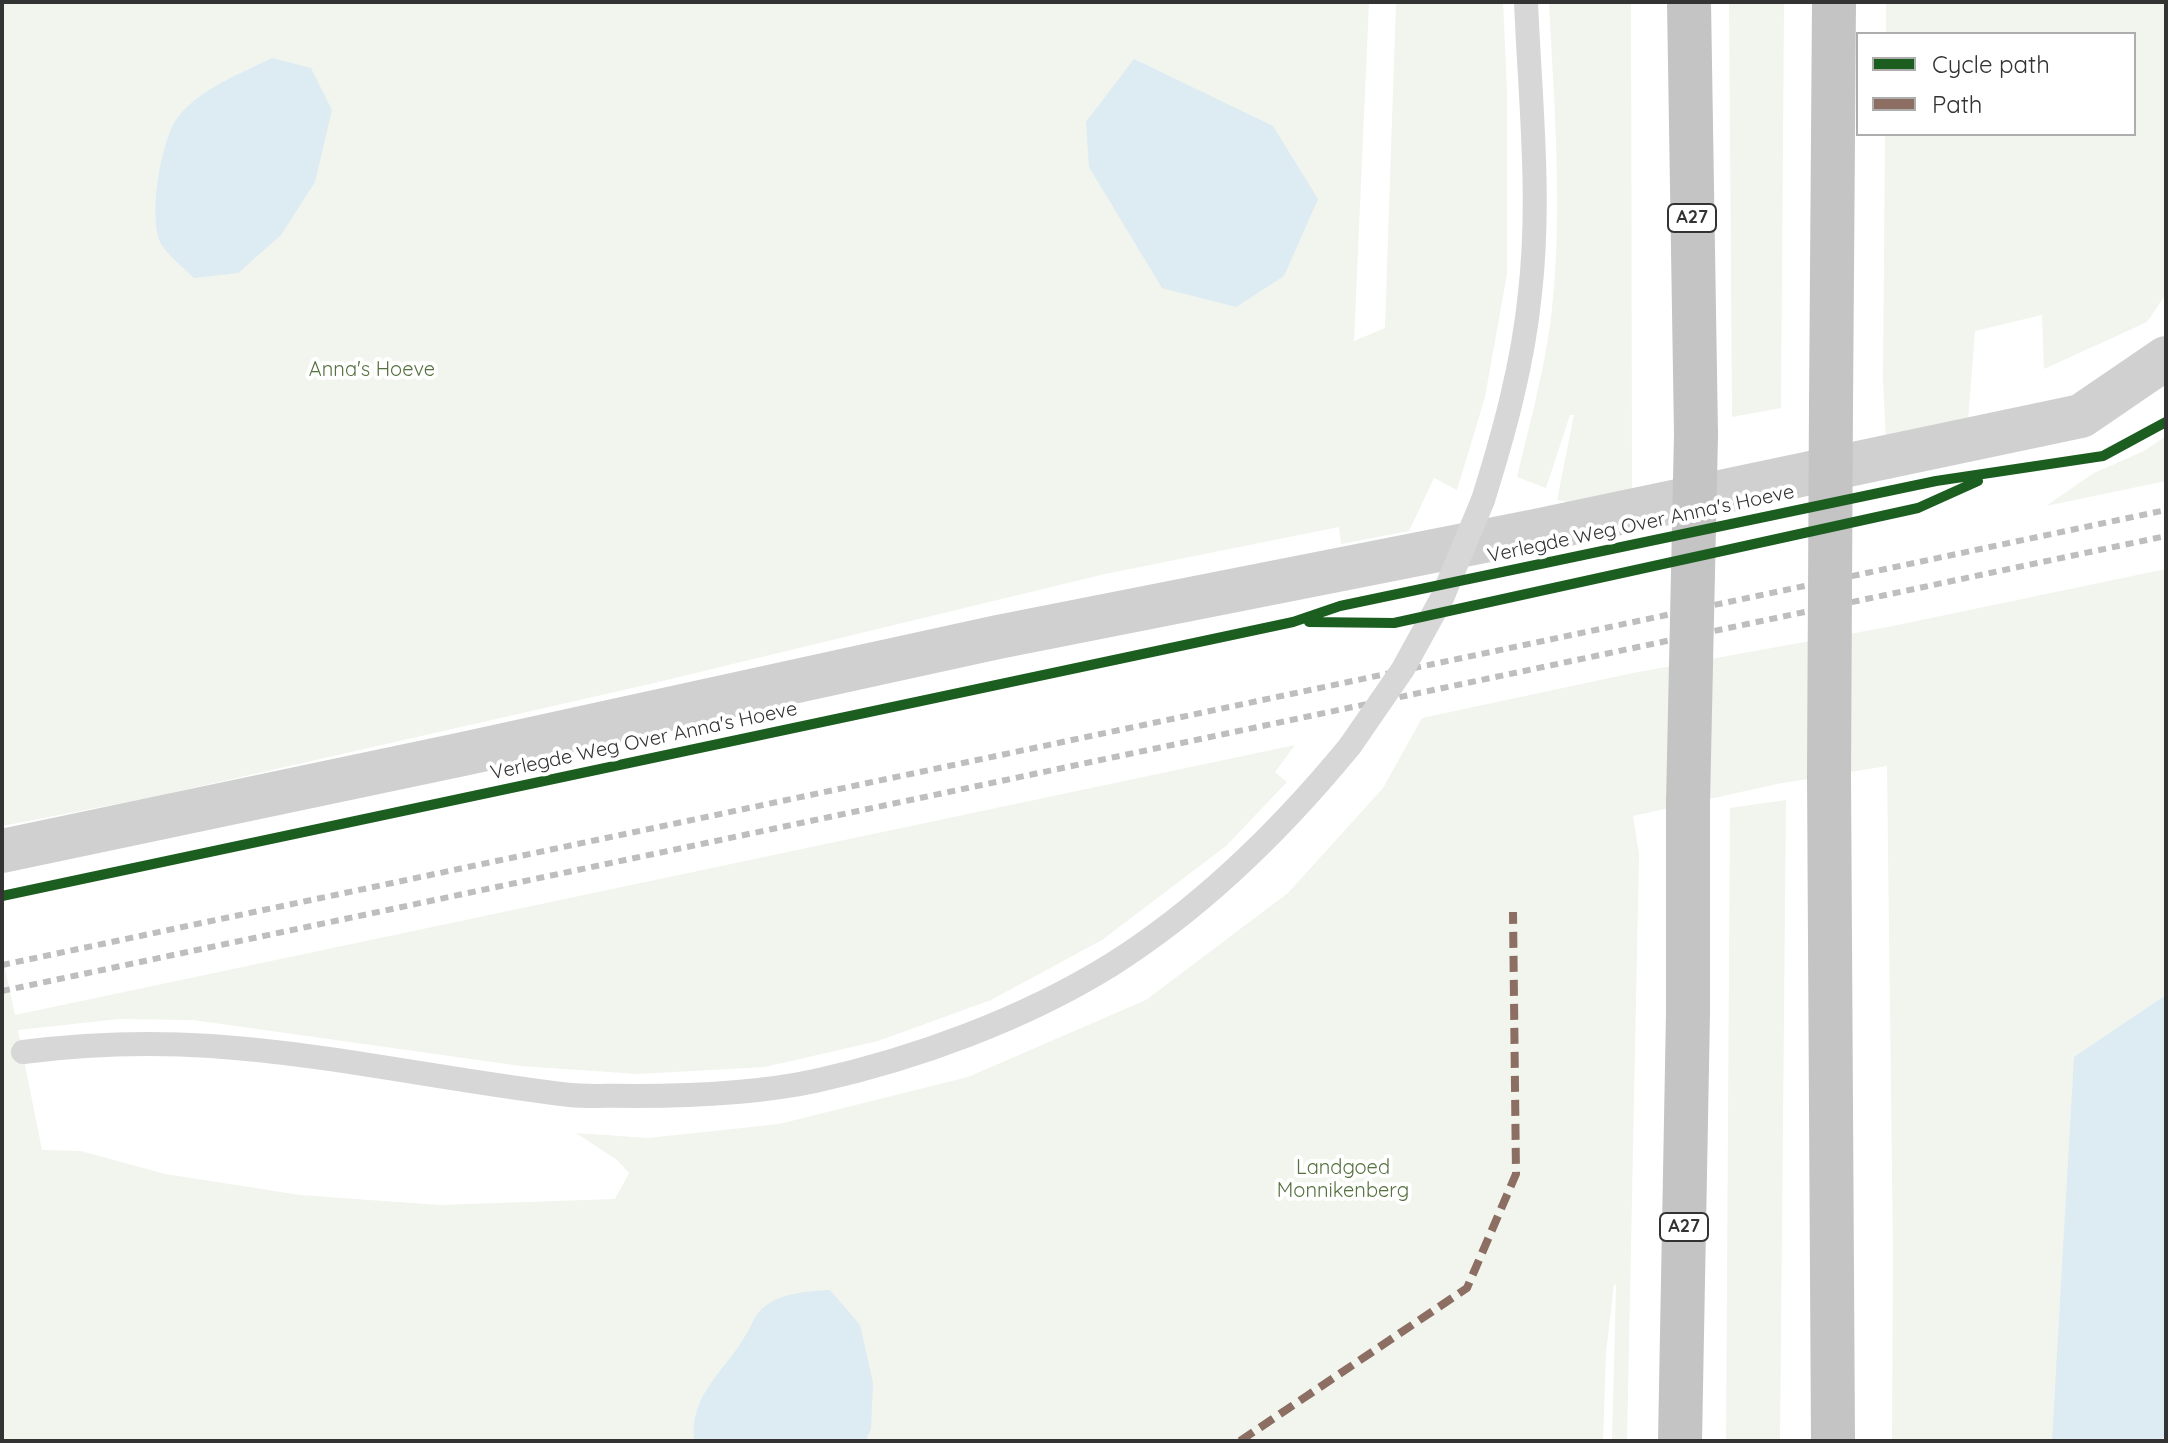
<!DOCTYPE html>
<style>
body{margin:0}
#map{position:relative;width:2168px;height:1443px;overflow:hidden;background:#fff;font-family:Quicksand,sans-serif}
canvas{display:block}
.frame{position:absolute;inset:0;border:4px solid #333;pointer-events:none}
.legend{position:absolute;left:1856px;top:32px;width:280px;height:104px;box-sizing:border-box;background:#fff;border:2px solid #adadad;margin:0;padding:10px 14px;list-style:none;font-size:24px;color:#333}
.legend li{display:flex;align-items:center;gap:16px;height:40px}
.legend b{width:40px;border:2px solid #adadad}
</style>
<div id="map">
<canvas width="2168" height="1443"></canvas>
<div class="frame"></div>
<ul class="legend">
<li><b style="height:10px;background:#1b5e20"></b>Cycle path</li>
<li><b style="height:10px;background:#8d6e63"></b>Path</li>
</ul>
</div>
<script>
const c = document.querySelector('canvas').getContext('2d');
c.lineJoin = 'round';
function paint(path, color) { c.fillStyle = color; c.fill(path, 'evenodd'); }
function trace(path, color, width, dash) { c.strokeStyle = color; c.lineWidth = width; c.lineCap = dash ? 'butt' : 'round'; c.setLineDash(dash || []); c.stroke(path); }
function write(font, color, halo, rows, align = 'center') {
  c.font = font + ' Quicksand,sans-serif'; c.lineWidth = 8; c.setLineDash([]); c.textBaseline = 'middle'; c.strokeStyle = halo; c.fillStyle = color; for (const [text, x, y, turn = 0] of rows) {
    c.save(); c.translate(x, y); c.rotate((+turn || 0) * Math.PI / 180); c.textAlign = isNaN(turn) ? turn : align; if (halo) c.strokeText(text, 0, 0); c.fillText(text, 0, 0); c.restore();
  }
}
const green = new Path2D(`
 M2 2H1369L1354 341 1385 328 1396 2H1503L1507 90V274L1485 397 1457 490 1434 478 1409 531 1341 544 1339 527 1105 574 650 684 153 797 2 826Z
 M1549 2H1631L1632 495 1587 505 1557 500 1574 415H1570L1546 488 1517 477C1530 422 1546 365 1552 309 1563 207 1554 104 1549 2Z
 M1729 2H1784L1781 408 1732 417Z
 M1886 2H2166V294L2147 322 2044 369 2042 315 1975 331 1968 421 1886 441 1883 380 1885 134H2134V34H1886Z
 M2166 436V481L2046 506 2094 473 2144 451Z
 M2166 569V1441H1892L1893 1254 1887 766 1777 784 1633 816 1639 854 1627 1441H1612L1616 1285 1614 1284 1606 1353 1603 1441H2V955L15 1015 1295 745 1275 772 1287 782 1226 846 1102 940 991 1000 878 1041 765 1067 638 1074 521 1066 193 1020 119 1019 18 1030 42 1150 81 1151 165 1174 300 1195 439 1205 615 1199 629 1173 617 1160 576 1133 648 1138 779 1124 968 1077 1146 1000 1288 893 1383 788 1422 718 1633 673 1888 627Z
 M1786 800 1780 1441H1726L1730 808Z`);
const water = new Path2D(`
 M272 58 311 68 332 110 315 182 281 235 238 273 194 278C184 268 171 258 163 247 146 223 161 139 178 117 201 88 240 74 272 58Z
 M1134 59 1273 126 1318 199 1284 276 1236 307 1162 288 1089 167 1086 122Z
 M2166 995V1436L2158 1441H2052L2074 1057Z
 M830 1290 860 1325 873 1383 871 1429 865 1441H694C689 1396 723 1373 744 1338 750 1330 753 1318 760 1311 776 1293 808 1291 830 1290Z`);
const service = new Path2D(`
 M1483 500C1504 433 1523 364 1530 293 1541 197 1530 98 1526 2
 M23 1052C85 1044 148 1042 211 1046 331 1054 450 1081 570 1095 591 1097 613 1095 635 1096 692 1096 759 1093 815 1081 915 1059 1024 1019 1111 965 1203 907 1281 830 1350 746`);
const secondary = new Path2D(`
 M2 851 463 754 998 637 1535 531 2081 416 2166 358`);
const motorway = new Path2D(`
 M1689 2 1696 434
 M1831 405 1834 2
 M1829 775 1833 1441
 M1680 1441 1688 1013V803`);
const rail = new Path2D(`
 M2 965 2166 510
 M2 991 2166 536`);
const serviceBridge = new Path2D(`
 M1350 746 1403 669 1442 598 1483 500`);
const motorwayBridge = new Path2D(`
 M1829 775 1831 405
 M1688 803 1696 434`);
const quiet = new Path2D(`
 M1240 1441 1467 1288 1516 1174 1513 912`);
const cycleway = new Path2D(`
 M1309 622 1394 623 1918 508 1978 481
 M2 896 1166 649 1293 622 1340 606 1936 481 2103 456 2166 422`);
const shields = [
 [1692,218,48],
 [1684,1227,48]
];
const shieldNames = [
 ["A27",1692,218],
 ["A27",1684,1227]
];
const parkNames = [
 ["Anna's Hoeve",372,370],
 ["Landgoed",1343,1168],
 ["Monnikenberg",1343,1191]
];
const streetNames = [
 ["Verlegde Weg Over Anna's Hoeve",1641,524,-12],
 ["Verlegde Weg Over Anna's Hoeve",644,741,-12]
];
paint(green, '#f1f5ed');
paint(water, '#ddebf3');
trace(service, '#d7d7d7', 24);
trace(secondary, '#d0d0d0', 44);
trace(motorway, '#c4c4c4', 44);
trace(rail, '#bebebe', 6, [8, 6]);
trace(serviceBridge, '#d7d7d7', 24);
trace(motorwayBridge, '#c4c4c4', 44);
trace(quiet, '#8d6e63', 8, [16, 8]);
trace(cycleway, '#1b5e20', 10);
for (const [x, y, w] of shields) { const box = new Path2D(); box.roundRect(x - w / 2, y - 14, w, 28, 6); c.fillStyle = '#fff'; c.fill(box); trace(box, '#333', 2); }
write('bold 18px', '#333', null, shieldNames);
write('20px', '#56703f', '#fff', parkNames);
write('20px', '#333', '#fff', streetNames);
</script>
